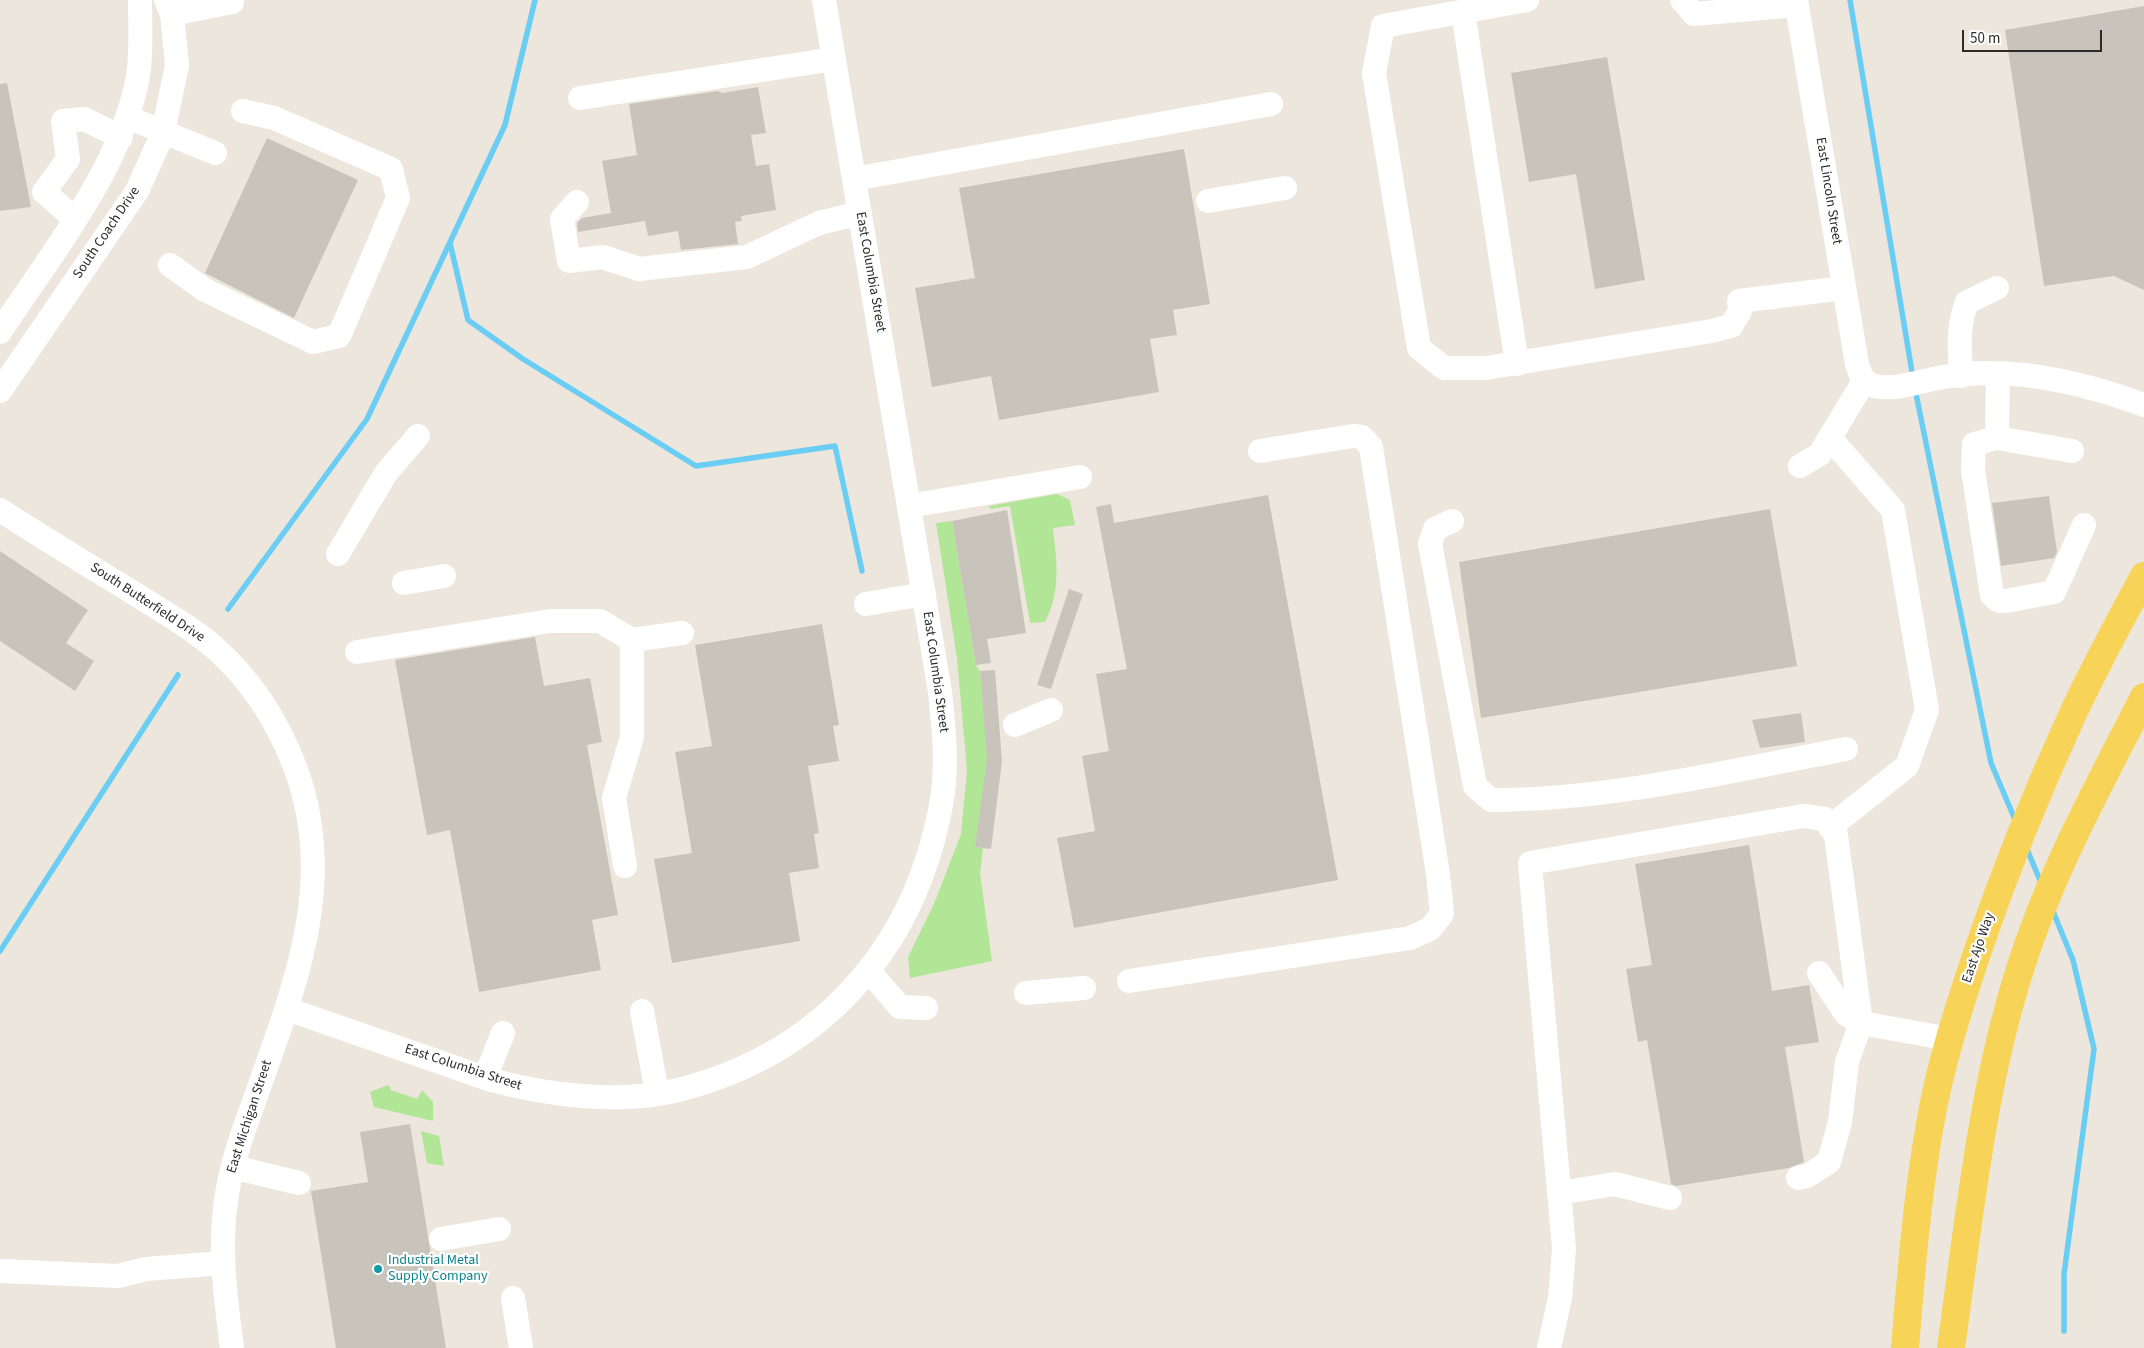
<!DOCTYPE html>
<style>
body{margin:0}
#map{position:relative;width:2144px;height:1348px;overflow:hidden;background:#ede6dc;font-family:"Source Sans 3",sans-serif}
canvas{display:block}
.scale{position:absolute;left:1962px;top:30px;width:140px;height:22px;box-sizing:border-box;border:2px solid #2b2b2b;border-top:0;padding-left:6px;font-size:15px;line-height:18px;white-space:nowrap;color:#2b2b2b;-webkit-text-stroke:4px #fff;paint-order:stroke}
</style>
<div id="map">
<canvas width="2144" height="1348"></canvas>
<div class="scale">50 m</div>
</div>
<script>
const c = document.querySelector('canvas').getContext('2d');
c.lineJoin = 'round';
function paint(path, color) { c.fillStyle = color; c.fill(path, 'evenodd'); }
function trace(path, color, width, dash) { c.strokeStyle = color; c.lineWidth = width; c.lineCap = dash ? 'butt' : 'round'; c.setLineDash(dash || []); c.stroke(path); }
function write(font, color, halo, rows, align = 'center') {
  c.font = font + ' "Source Sans 3",sans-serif'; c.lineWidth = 4.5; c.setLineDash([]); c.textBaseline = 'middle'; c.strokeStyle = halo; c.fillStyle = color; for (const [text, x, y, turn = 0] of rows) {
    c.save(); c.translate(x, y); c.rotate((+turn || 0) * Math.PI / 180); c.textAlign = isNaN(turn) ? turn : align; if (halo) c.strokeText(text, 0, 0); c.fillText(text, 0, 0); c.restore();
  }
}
const green = new Path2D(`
 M1057 494 1070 500 1075 525 1053 528C1057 562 1061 591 1045 622L1030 623 1010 506 990 509 989 506Z
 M952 521 976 665 980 671 988 763 976 847 983 848 980 873 992 961 910 978 908 957 934 904 961 834 967 770 957 658 936 523Z
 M388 1085 391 1090 417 1099 422 1090 433 1102V1121L374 1107 370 1092Z
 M421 1131 439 1136 444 1166 427 1163Z`);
const stream = new Path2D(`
 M1850 0 1913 378
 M450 243 468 320 523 359 696 466 835 446 862 571
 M1915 389 1991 763 2016 822
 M228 609 367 419 505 125 535 0
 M2026 847 2042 885
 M2052 909 2073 960 2094 1049 2064 1274V1331
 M0 951 178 675`);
const building = new Path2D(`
 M2144 6V290L2114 276 2044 286 2005 30Z
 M1607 57 1645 280 1595 289 1576 174 1529 182 1511 73Z
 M7 83 31 207 0 211V84Z
 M758 87 766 133 751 135 756 166 769 164 776 210 741 216 742 221 735 222 738 244 681 250 678 231 648 236 645 221 578 232 577 223 582 218 611 213 602 161 637 155 629 104 718 91 722 93Z
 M267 138 358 180 294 318 205 273Z
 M1184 149 1210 304 1173 310 1177 335 1150 339 1159 392 999 420 991 376 932 387 915 288 975 278 959 188Z
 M1268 495 1338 880 1074 928 1057 838 1095 831 1082 756 1109 751 1096 674 1127 669 1096 507 1111 504 1114 523Z
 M2049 496 2057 552 2054 558 2001 566 1992 503Z
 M1770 509 1797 666 1481 718 1459 562Z
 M1007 510 1026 633 987 639 991 663 976 665 952 521Z
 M0 551 88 610 66 643 94 661 75 691 0 641Z
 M1069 589 1083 594 1051 689 1037 685Z
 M822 624 839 725 833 726 839 761 808 766 819 833 814 834 819 868 789 873 800 941 672 963 654 859 692 853 675 752 712 746 695 645Z
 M535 637 544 686 590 678 602 742 587 745 618 915 592 920 601 970 479 992 450 830 427 835 395 660Z
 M995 670 1002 761 991 849 975 847 987 759 980 671Z
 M1801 713 1805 742 1760 748 1752 720Z
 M1749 845 1772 991 1809 985 1819 1042 1785 1047 1804 1162 1789 1168 1676 1186 1671 1184 1647 1040 1638 1042 1626 969 1652 965 1635 864Z
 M410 1124 446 1348H336L311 1191 368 1182 360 1132Z`);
const minor = new Path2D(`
 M1527 0 1383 26 1374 73 1419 348 1444 368H1486L1712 331 1731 326 1740 311 1739 301 1844 288
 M1682 0 1694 14 1797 5
 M1796 0 1857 364C1860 374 1863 383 1875 386 1894 391 1920 381 1939 378 1953 375 1969 374 1984 373 2039 372 2093 386 2144 405
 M1463 12 1517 364
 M172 14 232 2
 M580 98 834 59
 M127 117 215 153
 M854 179 1271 104
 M1208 201 1285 188
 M577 202 562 219 569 261 603 257 639 269 747 257 819 223 860 213
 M75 219 44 192 68 159 63 121 84 119 121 137
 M170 265 205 290 313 342 339 336 398 198 391 169 274 118 243 111
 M0 332C50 255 122 168 138 76 142 52 140 24 140 0
 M1998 374 1997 438 1974 444 1973 470 1992 595 1999 601H2006L2054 592 2084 525
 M1961 376C1960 349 1957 327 1967 302L1997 288
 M0 391 137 191 163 133 177 65 172 14 166 0
 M1830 438 1893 510 1927 710 1907 766 1830 827
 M1997 438 2072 451
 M1800 466 1820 454 1864 381
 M909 506 1080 477
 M0 510C44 538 88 565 132 592 160 610 190 626 215 648 252 681 278 722 295 767 338 880 295 986 257 1093 246 1124 234 1155 228 1188 218 1241 225 1295 232 1348
 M1452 521 1435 529 1430 544 1475 786 1491 800C1610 800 1729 771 1846 749
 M338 554 386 473 418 436
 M404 583 444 576
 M866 604 924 594
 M632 640 682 633
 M357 652 550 621H600L632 640V737L614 798 625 866
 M1015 725 1051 710
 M869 971 900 1007 926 1008
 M1819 973 1846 1014 1861 1023 1950 1039
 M1129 981 1410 938 1430 929 1442 914 1438 874 1371 447 1362 437 1353 436 1260 451
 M1026 993 1084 988
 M287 1009 491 1080C547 1095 616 1104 674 1091 819 1056 914 951 941 805 948 768 944 729 940 692L824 0
 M642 1011 657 1093
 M485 1078 503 1033
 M233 1167 299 1183
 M1559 1193 1615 1184 1670 1198
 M441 1239 499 1229
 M1 1271 118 1276 146 1269 223 1263
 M513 1298 521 1348
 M1549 1348 1560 1298 1564 1248 1530 863 1803 816 1825 819 1836 835 1861 1023 1847 1062 1840 1122 1829 1162 1807 1176 1798 1178`);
const major = new Path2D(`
 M1905 1348C1911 1273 1917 1198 1930 1124 1940 1065 1959 1007 1978 950 2005 871 2036 794 2071 718 2093 670 2119 623 2144 576
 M1951 1348C1971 1206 1984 1060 2035 926 2065 846 2106 772 2144 697`);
const markers = [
 [378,1269,5,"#0f9aa8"]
];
const streetNames = [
 ["East Lincoln Street",1828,191,81],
 ["South Coach Drive",107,233,-56],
 ["East Columbia Street",870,272,80],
 ["South Butterfield Drive",147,603,33],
 ["East Columbia Street",935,672,82],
 ["East Ajo Way",1979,948,-71],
 ["East Columbia Street",463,1068,18],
 ["East Michigan Street",250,1117,-72]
];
const cultureNames = [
 ["Industrial Metal",388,1261],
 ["Supply Company",388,1277]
];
paint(green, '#b0e696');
trace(stream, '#6acdf4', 5.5);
paint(building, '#c9c4bb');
trace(minor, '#fff', 24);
trace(major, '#f7d457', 28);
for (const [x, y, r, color] of markers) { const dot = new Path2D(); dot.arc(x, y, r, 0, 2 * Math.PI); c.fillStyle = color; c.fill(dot); trace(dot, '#fff', 2); }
write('14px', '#2b2b2b', '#fff', streetNames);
write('14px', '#0d838f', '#fff', cultureNames, 'left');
</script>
